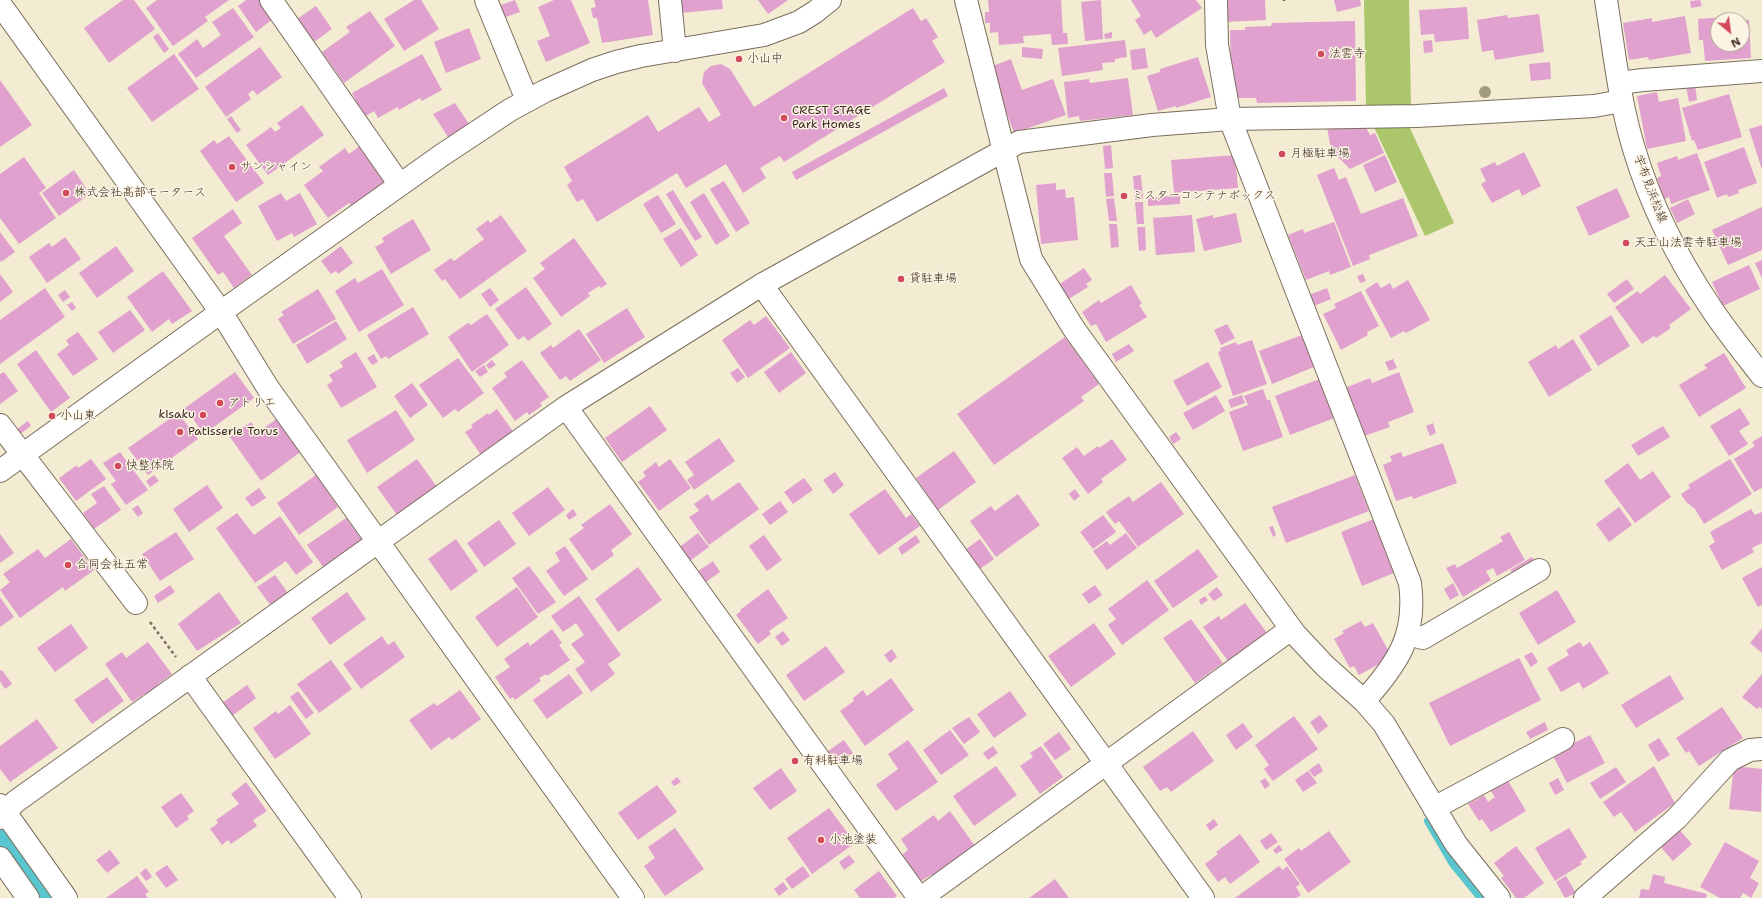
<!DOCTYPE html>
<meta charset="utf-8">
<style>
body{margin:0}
#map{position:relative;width:1762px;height:898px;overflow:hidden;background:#f3ecd2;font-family:"Shantell Sans",sans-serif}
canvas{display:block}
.north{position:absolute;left:1710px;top:12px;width:40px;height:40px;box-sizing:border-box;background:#fcf5e5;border:1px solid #afa495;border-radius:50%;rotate:151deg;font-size:11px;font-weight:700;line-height:16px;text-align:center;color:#3b2a1e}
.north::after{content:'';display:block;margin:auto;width:14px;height:18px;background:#d1495b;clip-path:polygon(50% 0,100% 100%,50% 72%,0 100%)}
</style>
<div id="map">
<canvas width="1762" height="898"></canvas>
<div class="north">N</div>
</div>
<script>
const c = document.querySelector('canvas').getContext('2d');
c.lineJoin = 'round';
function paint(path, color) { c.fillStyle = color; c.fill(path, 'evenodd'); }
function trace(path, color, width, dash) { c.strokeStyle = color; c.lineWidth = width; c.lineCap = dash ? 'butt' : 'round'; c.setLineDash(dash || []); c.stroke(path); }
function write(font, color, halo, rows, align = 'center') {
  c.font = font + ' "Shantell Sans","Klee One",sans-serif'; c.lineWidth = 3; c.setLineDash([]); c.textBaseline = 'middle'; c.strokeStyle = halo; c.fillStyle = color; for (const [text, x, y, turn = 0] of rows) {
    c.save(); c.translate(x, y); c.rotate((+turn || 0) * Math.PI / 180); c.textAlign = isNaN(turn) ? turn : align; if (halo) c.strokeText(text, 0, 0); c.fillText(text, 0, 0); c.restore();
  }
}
const green = new Path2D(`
 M1364 0H1409L1411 106 1366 107Z
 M1409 126 1454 223 1425 236 1374 127Z`);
const stream = new Path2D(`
 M1428 821 1453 864 1481 898`);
const river = new Path2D(`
 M0 834 46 898`);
const building = new Path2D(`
 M123 0H134L155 29 109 63 84 28Z
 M157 0H229L205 17 208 21 173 46 146 8Z
 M246 0H261L274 18 256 32 238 6Z
 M414 0H421L439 29 404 51 384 19Z
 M515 0 520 12 503 18 498 6Z
 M554 0H571L590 43 546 62 537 41 550 36 538 7Z
 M594 0H648L653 35 602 43 597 18H593L591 8 596 7Z
 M679 0H722L723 9 680 13Z
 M758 0H788L768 14Z
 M988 0H1061L1063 33H1067L1068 44 1052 45 1051 34 1023 36 1024 43 999 45 998 32 990 33V23H985V12H989Z
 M1101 0 1103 39 1085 41 1081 2Z
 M1131 0H1196L1202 8 1156 38 1151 30 1144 35 1135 20 1141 16Z
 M1223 0H1265L1266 20 1224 22Z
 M1334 0H1360L1361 6 1337 12Z
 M1700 0 1702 6 1691 8 1690 1Z
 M316 6 332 29 314 42 297 19Z
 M1467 7 1469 39 1435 42 1434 34 1421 35 1419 10Z
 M233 8 254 37 196 78 178 54 197 39 203 48 221 35 212 22Z
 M913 8 921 21 926 18 938 37 932 41 945 62 784 162 780 156 760 168 766 178 743 193 726 164 686 188 677 173 597 222 583 199 577 202 567 185 572 181 564 167 648 115 658 132 699 107 709 122 721 115 702 83 704 72 711 66 721 64 730 69 754 107Z
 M370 11 395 46 344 83 322 52 350 32 346 27Z
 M1539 14 1544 52 1495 60 1493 50 1482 52 1477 20 1507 15 1508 18Z
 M1685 16 1691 53 1649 60 1648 57 1629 60 1623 23 1652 18V22Z
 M1724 17V20H1718V44H1742V20H1749L1751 58 1705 61 1703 40H1699L1698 19Z
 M1355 21 1356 101 1257 103 1256 98H1235L1234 72H1231L1230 30H1245V27L1271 26 1272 23Z
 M469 28 481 59 446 73 434 42Z
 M1112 32V38L1105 39 1104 34Z
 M158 33 169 49 164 53 153 37Z
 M1125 40 1127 57 1115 59V62L1102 63 1103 70 1062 76 1058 48Z
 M1432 40 1433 52 1424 53 1423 41Z
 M260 47 282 77 257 95 253 90 248 94 251 99 226 117 205 87Z
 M1022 47 1043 49 1042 59 1022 57Z
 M1145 48 1148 68 1132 70 1130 50Z
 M174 54 199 89 152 122 127 88Z
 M422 54 442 90 422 101 420 98 399 110 398 107 378 118 374 111 364 117 352 93Z
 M1198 57 1211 97 1176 108V106L1158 111 1147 76 1160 72V69Z
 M1011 59 1022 90 1053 79 1066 115 1014 133 990 67Z
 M1550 62 1551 79 1531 81 1529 64Z
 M1128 78 1133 115 1080 121 1079 116 1068 118 1064 82 1089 79 1090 83Z
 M0 80 32 125 0 147Z
 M1695 84 1697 100 1689 102 1686 86Z
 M944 88 948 96 796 180 792 172Z
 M1657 92 1659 102 1678 98 1686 141 1647 149 1637 96Z
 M1729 94 1742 137 1698 150 1694 140 1692 141 1682 108Z
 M455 103 469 124 448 137 433 114Z
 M302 105 324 135 268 175 246 145 271 127 275 132 281 128 277 123Z
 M231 116 241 130 237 133 227 119Z
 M1762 125V170L1749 129Z
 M1365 126 1370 135 1375 133 1384 153 1350 169 1336 155 1330 144 1327 127Z
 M229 136 264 183 236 202 200 151 214 140 217 144Z
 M361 145 387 180 352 206 349 203 328 218 304 185 323 171 319 167 345 148 349 154Z
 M1111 145 1113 168 1105 169 1103 146Z
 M1744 147 1757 183 1738 190 1739 193 1728 197 1727 194 1717 198 1704 162Z
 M1524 152 1541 186 1522 196 1519 189 1492 203 1481 184 1486 181 1480 169 1495 162 1497 166Z
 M1697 153 1710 190 1671 204 1669 197 1664 199 1657 178 1661 176 1657 163 1677 156 1678 160Z
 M1235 155 1238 188 1174 193 1171 160Z
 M1385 155 1397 182 1375 192 1363 165Z
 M24 157 46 188 39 193 56 218 19 244 0 218V174Z
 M1334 168 1339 180 1346 177 1361 214 1403 198 1418 236 1369 255 1370 259 1353 266 1317 175Z
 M74 170 90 194 59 216 42 193Z
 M1104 173H1112L1114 196 1106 197Z
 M1141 175 1143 199 1135 200 1133 176Z
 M724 181 750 223 736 232 710 189Z
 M1056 183V190L1065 189 1066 198 1074 197 1078 240 1041 244 1036 185Z
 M1617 188 1630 217 1589 236 1576 207Z
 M673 190 702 237 695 241 666 194Z
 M281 193 286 201 300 193 317 224 294 237 292 233 277 241 258 206Z
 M704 193 730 236 716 245 690 202Z
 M658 195 676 224 661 233 643 204Z
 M1180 195V204L1148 206V198Z
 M1114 198 1117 221H1109L1106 199Z
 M1688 199 1695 214 1677 223 1670 208Z
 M1135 202H1143L1144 224H1137Z
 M1762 207V250L1728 265 1712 230Z
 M233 209 242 223 224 236 252 275 234 288 223 272 218 275 192 238Z
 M1236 213 1242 242 1204 251 1196 219 1213 215V218Z
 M501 215 527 251 460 299 445 279 442 281 434 270 451 258 454 261 484 239 476 229 488 220 490 223Z
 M1192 215 1195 252 1156 255 1153 218Z
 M413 219 431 250 391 274 375 247 384 242 382 238Z
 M1334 222 1351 267 1330 275 1329 271 1306 280 1288 235 1303 229 1304 233Z
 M1109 224H1117L1119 247 1111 248Z
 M1137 227H1145L1146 250 1139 251Z
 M681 228 698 255 681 267 663 239Z
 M0 232 15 252 1 262 0 260Z
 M65 237 81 259 47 283 29 257 49 243 52 247Z
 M574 238 607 284 601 288 599 286 588 293 590 296 561 317 533 278 545 269 540 263Z
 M116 246 134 271 97 298 79 273Z
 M341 246 353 263 338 274 336 271 331 274 321 261Z
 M1762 260V278L1755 263Z
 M1749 265 1760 289 1723 306 1712 282Z
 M1084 268 1092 280 1086 284 1088 287 1067 300 1058 285Z
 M382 269 404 305 359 332 335 291 355 278 358 283Z
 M163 271 192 311 172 324 169 319 152 332 127 297Z
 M0 274 13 292 0 302Z
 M1363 274 1366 281 1360 283 1357 276Z
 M1665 275 1691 309 1669 325 1671 328 1656 338 1654 336 1642 344 1615 307 1638 291 1640 294Z
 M1627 279 1634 289 1614 303 1607 294Z
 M1408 280 1430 320 1406 333 1404 331 1391 338 1365 290 1377 282 1381 288 1390 283 1393 289Z
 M1131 285 1142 304 1139 305 1147 317 1106 342 1096 324 1091 326 1082 312 1099 300 1101 303Z
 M526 287 552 324 528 341 524 336 518 340 495 309Z
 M45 288 65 317 0 364V320Z
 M490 288 499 300 490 307 481 294Z
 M1327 288 1331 299 1314 306 1309 295Z
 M318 289 336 319 293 344 278 319 284 315 281 312Z
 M65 290 70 297 63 302 58 295Z
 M1361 291 1379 326 1367 332 1368 335 1341 350 1323 314 1336 308 1334 304Z
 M72 302 76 308 72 311 67 305Z
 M413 307 429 334 388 359 386 356 381 359 367 335Z
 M627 308 645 337 604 363 586 334Z
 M130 310 145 330 113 353 98 332Z
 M487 314 509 345 472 372 448 337 468 323 471 325Z
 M1611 315 1630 346 1598 366 1579 336Z
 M766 316 790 348 748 378 722 340 750 320 754 325Z
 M336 321 347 339 307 364 296 345Z
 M1227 324 1235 338 1221 345 1214 330Z
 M579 329 601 360 570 381 566 376 560 380 540 353 551 345 553 348Z
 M78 332 98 359 73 376 57 354 69 345 66 340Z
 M1302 335 1314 367 1272 384 1259 351Z
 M1065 337 1099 384 1081 397 1084 401 994 465 957 414Z
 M1573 339 1592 370 1549 397 1528 362 1556 345 1558 349Z
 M1252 340 1267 384 1233 396 1218 352 1221 351 1220 348 1236 342 1237 345Z
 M1129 344 1134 351 1116 362 1112 354Z
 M36 350 70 398 51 412 17 364Z
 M356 352 377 387 341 408 327 385 333 381 329 375 343 367 340 362Z
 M791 352 806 373 779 393 764 372Z
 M1724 353 1746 388 1699 417 1679 385 1707 368 1704 365Z
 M374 354 378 362 372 365 367 358Z
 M458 358 484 393 458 412 455 409 443 418 419 385Z
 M1393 359 1397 368 1389 371 1385 362Z
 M492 360 496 365 489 369 486 365Z
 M522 360 549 397 540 403 542 406 529 415 527 412 515 421 492 388 507 377 504 373Z
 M1208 362 1222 387 1187 406 1173 381Z
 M484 365 488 372 480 377 475 371Z
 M738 368 745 377 737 383 730 373Z
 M4 372 18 391 0 404V374Z
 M235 372 254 398 204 434 185 408Z
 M1399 372 1414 412 1388 422 1390 427 1364 436 1345 388 1370 378 1372 383Z
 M1322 378 1337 417 1290 435 1275 396Z
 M412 383 428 405 410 418 394 396Z
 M1263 389 1267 400H1270L1283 437 1243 451 1229 412 1248 405 1244 396Z
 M1216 395 1225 411 1193 430 1183 413Z
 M1242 395 1245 403 1231 408 1228 400Z
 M650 406 667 430 622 462 605 438Z
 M1740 408 1750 424 1739 431 1748 444 1729 456 1710 426Z
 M497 409 515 434 481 455 465 432 473 427 471 425 488 413 489 415Z
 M396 410 415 440 367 473 347 440Z
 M178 413 198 439 148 475 128 448Z
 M278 418 302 451 261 481 230 437 251 422 258 432Z
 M28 421 31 426 20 434 17 429Z
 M1433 423 1436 433 1430 436 1426 426Z
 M1663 426 1670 437 1638 456 1631 445Z
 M1176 432 1181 439 1173 444 1169 437Z
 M1762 436V488L1754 492 1734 459 1755 446 1752 442Z
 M719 438 735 461 694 490 687 480 694 475 685 462Z
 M1112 439 1127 460 1101 479 1103 482 1088 494 1062 458 1077 447 1084 456 1098 446 1099 448Z
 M1443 443 1457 483 1413 499 1412 496 1396 501 1383 465 1392 461 1390 456 1401 452 1403 457Z
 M954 451 976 482 938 510 916 478Z
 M120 452 148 490 126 505 111 484 116 481 103 463Z
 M91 459 106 479 76 501 59 478 77 465 78 468Z
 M417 459 437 487 397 515 377 487Z
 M670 459 691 488 659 511 638 482 646 476 643 472 656 462 659 467Z
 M1730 459 1752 494 1704 524 1695 509 1686 502 1681 494 1690 488 1688 485Z
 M1628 463 1640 480 1653 471 1671 497 1635 523 1604 481Z
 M835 472 844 485 833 494 823 480Z
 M154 475 159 481 150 487 146 481Z
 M316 475 338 507 299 535 277 503Z
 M1355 475 1369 511 1286 543 1272 507Z
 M804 478 813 490 793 504 784 492Z
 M739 482 759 509 709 545 689 517 699 511 694 504 708 494 712 501Z
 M1161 482 1184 514 1138 547 1119 521 1115 524 1106 512 1129 496 1133 502Z
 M207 485 223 508 189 532 173 509Z
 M104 486 121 510 94 529 83 513 97 503 91 494Z
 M548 487 565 510 529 536 512 513Z
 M259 488 266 498 252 507 245 498Z
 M885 489 906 518 911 514 920 526 879 555 849 514Z
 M1075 489 1080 496 1074 501 1069 494Z
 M1018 494 1040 525 996 557 970 521 991 506 995 511Z
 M780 501 788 512 770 525 762 514Z
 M610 504 632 534 611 550 614 555 592 571 569 539 584 528 581 525Z
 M138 505 143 513 138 517 132 509Z
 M1619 507 1632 525 1609 542 1596 524Z
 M573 509 577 515 569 520 566 515Z
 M1751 509 1755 515 1762 512V543L1752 548 1754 552 1722 570 1709 546 1715 542 1710 532Z
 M237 513 254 535 280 516 313 562 296 575 286 561 255 583 216 528Z
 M1103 515 1116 532 1093 549 1080 532Z
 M346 518 362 540 324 568 307 545Z
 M1374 519 1394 573 1362 586 1341 532Z
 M499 520 516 544 484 567 467 543Z
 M1273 526 1276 535 1273 537 1269 527Z
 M176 532 194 559 160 581 142 554Z
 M1509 532 1525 560 1497 576 1493 568 1486 571 1491 580 1463 597 1446 568 1455 564 1457 568 1503 541 1500 537Z
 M698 533 709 547 687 563 677 549Z
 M1126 533 1137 548 1107 570 1093 551 1107 541 1110 545Z
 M0 534 14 553 0 563Z
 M764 535 782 560 767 571 749 546Z
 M916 535 920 542 902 555 898 548Z
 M71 539 94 570 65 591 63 587 20 618 0 590 10 582 3 574 38 549 45 558Z
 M456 539 478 571 451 591 428 559Z
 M980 539 994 559 980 569 966 549Z
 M565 546 588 579 564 596 546 571 560 561 555 553Z
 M1198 549 1218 577 1173 608 1154 581Z
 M1532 557 1534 561 1513 573 1510 570Z
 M713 561 720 572 703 584 695 573Z
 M529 566 556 602 538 614 512 578Z
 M638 567 662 600 618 632 595 599Z
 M1762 567V605L1758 607 1742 578Z
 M275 575 288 593 271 606 257 587Z
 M1147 580 1169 610 1122 645 1108 625 1116 619 1108 609Z
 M1453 583 1459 595 1450 600 1444 589Z
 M170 585 175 592 158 603 154 596Z
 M1095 585 1102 595 1089 604 1082 594Z
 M517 587 538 617 497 647 475 617Z
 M1217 587 1223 595 1214 601 1208 594Z
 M768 589 788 618 769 631 771 634 758 644 736 615 741 611 740 610Z
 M1557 590 1576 622 1538 645 1519 613Z
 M219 592 241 623 197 651 178 624Z
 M347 592 366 619 330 645 311 618Z
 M579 596 621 655 608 664 615 674 591 692 575 669 585 662 571 644 584 635 576 623 563 632 551 616Z
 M1205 596 1208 600 1201 605 1199 600Z
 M0 597 14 617 0 627Z
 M1245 603 1267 633 1228 661 1203 627 1219 616 1221 620Z
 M1191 619 1223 663 1195 683 1163 638Z
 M1361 621 1365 627 1373 623 1392 657 1359 675 1354 666 1350 668 1334 639 1344 633 1342 631Z
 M1094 623 1116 654 1071 687 1048 656Z
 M71 624 88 648 55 672 37 648Z
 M1762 628V653L1750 643Z
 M552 629 562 643 559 645 570 660 547 676 546 674 539 678 541 681 515 700 513 697 510 699 495 677 510 667 504 659 528 642 530 646Z
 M783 631 790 640 782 646 775 637Z
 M382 636 388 645 394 641 405 657 361 689 343 664Z
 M148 642 172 674 158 684 160 687 148 695 146 693 132 702 105 664 122 652 126 658Z
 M1580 642 1583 647 1590 642 1609 673 1583 689 1579 682 1561 692 1547 668 1569 655 1566 650Z
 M826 646 845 672 804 701 786 675Z
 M892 649 897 657 890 663 884 655Z
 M1532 652 1538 662 1531 667 1524 656Z
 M1519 658 1541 700 1450 746 1429 703Z
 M331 660 352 689 319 713 297 684Z
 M2 670 12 684 5 689 0 681V671Z
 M569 674 583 693 547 719 533 700Z
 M1762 674V709L1759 707 1757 709 1742 697Z
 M1670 675 1684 699 1636 728 1621 705Z
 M107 677 124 701 92 724 74 700Z
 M891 678 914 710 865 746 840 711 854 701 853 698 863 690 867 696Z
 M247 685 256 698 232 716 222 703Z
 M460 690 481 719 452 740 449 737 431 750 409 720 434 703 437 706Z
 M298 691 314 713 306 719 290 697Z
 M1010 691 1027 715 994 738 977 714Z
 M290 705 311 734 275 759 253 728 276 711 278 714Z
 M1722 707 1743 738 1699 766 1689 751 1686 753 1676 738Z
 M1320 715 1328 726 1318 734 1310 722Z
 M1294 716 1318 749 1273 781 1264 769 1269 765 1255 745Z
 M969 717 980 732 964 744 952 728Z
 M37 719 58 748 10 782 0 769V746Z
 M1545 722 1548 730 1530 739 1526 732Z
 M1243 723 1253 737 1236 750 1226 735Z
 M950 730 969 755 941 775 923 750Z
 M1193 731 1214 761 1171 792 1167 787 1160 791 1143 767Z
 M1059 732 1071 749 1055 760 1043 744Z
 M1590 735 1605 763 1567 783 1552 754Z
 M1659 738 1670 755 1658 762 1648 745Z
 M844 740 853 753 838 764 828 751Z
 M908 740 938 782 896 811 876 785 898 769 888 754Z
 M993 746 998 753 988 760 983 753Z
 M1041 746 1063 777 1040 794 1020 766 1033 757 1030 753Z
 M1319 763 1323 771 1314 777 1309 770Z
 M996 766 1017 795 974 826 953 796Z
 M1654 766 1675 803 1635 832 1621 812 1614 817 1603 802Z
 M1734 766 1762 769 1761 812 1729 809Z
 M1616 767 1626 782 1600 799 1590 783Z
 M781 768 797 791 770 810 753 788Z
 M1308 771 1317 783 1303 792 1295 780Z
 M677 777 681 782 674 786 671 782Z
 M1265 778 1270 785 1265 789 1260 781Z
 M1558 778 1564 790 1555 795 1549 783Z
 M1507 779 1526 811 1491 832 1482 819 1479 821 1468 804 1484 795 1488 802 1495 797 1490 790Z
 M246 782 267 811 253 820 257 826 231 844 228 840 222 845 210 829 218 823 216 820 239 804 231 794Z
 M657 785 677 812 638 840 618 813Z
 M181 793 194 811 187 816 189 819 176 828 161 807Z
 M829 808 855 843 812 874 787 838Z
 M950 811 975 846 933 877 931 875 921 881 902 855 908 850 901 839 934 815 938 821Z
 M1214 819 1218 825 1210 831 1206 825Z
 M1676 826 1692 844 1673 861 1657 843Z
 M675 828 704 869 665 896 644 866 655 858 648 847Z
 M1569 828 1587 857 1580 862 1582 864 1555 881 1535 848Z
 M1329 831 1351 862 1308 893 1284 859 1299 848 1301 851Z
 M1271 833 1278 842 1266 850 1260 841Z
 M1240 834 1260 862 1230 884 1225 877 1218 882 1205 864 1218 854 1216 852Z
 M1725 842 1759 861 1750 878 1759 883 1751 898 1743 893 1740 898H1720L1700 887Z
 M1279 845 1283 850 1276 854 1273 850Z
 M1516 846 1544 883 1524 898H1516L1501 878 1504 876 1494 863Z
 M110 850 120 863 107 873 96 860Z
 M849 855 855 862 844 870 839 862Z
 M167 865 178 880 166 888 155 873Z
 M803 866 810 876 792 889 785 879Z
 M1279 866 1283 870 1287 866 1300 884 1296 887 1301 895 1296 898H1235Z
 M146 868 152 877 146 881 140 873Z
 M879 871 897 896 894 898H860L854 890Z
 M1653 874 1665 877 1664 883 1707 894 1706 898H1639L1641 889 1649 890Z
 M137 876 149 892 145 894 148 898H106Z
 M1566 876 1576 893 1565 898 1556 882Z
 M1055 879 1069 898H1029Z
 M783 882 788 889 779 896 774 889Z`);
const path = new Path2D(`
 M1284 1V0
 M150 622 176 657`);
const minor = new Path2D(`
 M271 0 400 185
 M486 0 527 100
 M670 0 675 51
 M966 0 1031 259 1074 329 1295 634 1325 666 1364 701 1384 724 1456 844 1499 898
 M1216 0 1217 45 1230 119 1410 583C1417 635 1398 663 1364 701
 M1619 83 1643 80 1762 71
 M763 284 769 295 1203 898
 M566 407 919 898
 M0 425 136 603
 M1408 634 1423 638 1539 570
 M190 676 350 898
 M0 805 66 898
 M1434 808 1563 739
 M0 818 15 802 566 407 763 284 1019 142 1152 125 1230 119 1417 116 1594 106 1622 101
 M0 858 28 898
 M633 898 268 388 221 312 442 155 510 110 545 91 592 70 616 62 641 56 764 35 799 22 815 12 830 0
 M921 898 1291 629
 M1585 898 1677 818 1730 760 1750 750 1762 749`);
const tertiary = new Path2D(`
 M0 4 221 312 0 471`);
const secondary = new Path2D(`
 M1606 0C1614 50 1619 100 1634 149 1651 206 1678 259 1711 308 1727 332 1745 354 1762 376`);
const trees = [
 [1485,92]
];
const markers = [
 [1321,54,4,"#d1495b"],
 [739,59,4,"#d1495b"],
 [784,118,4,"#d1495b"],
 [1282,154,4,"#d1495b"],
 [232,167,4,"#d1495b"],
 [66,193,4,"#d1495b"],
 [1124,196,4,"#d1495b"],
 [1626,243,4,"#d1495b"],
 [901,279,4,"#d1495b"],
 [220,403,4,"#d1495b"],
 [203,415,4,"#d1495b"],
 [52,416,4,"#d1495b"],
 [180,432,4,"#d1495b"],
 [118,466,4,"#d1495b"],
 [68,565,4,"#d1495b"],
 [795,761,4,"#d1495b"],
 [821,840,4,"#d1495b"]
];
const poiNames = [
 ["法雲寺",1329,54],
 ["小山中",747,59],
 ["CREST STAGE",792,111],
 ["Park Homes",792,125],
 ["月極駐車場",1290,154],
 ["サンシャイン",240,167],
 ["株式会社髙部モータース",74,193],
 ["ミスターコンテナボックス",1132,196],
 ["天王山法雲寺駐車場",1634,243],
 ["貸駐車場",909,279],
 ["アトリエ",228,403],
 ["kisaku",195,415,"right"],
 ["小山東",60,416],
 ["Patisserie Torus",188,432],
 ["快整体院",126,466],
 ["合同会社五常",76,565],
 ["有料駐車場",803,761],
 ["小池塗装",829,840]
];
const streetNames = [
 ["宇布見浜松線",1650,189,69]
];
paint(green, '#acc66c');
trace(stream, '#59c6cf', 8);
trace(river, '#59c6cf', 48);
paint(building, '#e0a1ce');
trace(minor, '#7b6e5d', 24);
trace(tertiary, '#7b6e5d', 24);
trace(secondary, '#7b6e5d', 24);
trace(path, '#7b6e5d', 2.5, [3, 3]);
trace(minor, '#fff', 22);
trace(tertiary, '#fff', 22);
trace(secondary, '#fff', 22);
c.fillStyle = '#a09b7c';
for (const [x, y] of trees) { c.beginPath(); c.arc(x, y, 6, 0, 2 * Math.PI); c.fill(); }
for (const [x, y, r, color] of markers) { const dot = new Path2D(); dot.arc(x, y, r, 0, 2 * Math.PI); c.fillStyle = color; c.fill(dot); trace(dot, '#fcf5e5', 1.5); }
write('12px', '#3b2a1e', '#fcf5e5', poiNames, 'left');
write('12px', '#3b2a1e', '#fcf5e5', streetNames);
</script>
